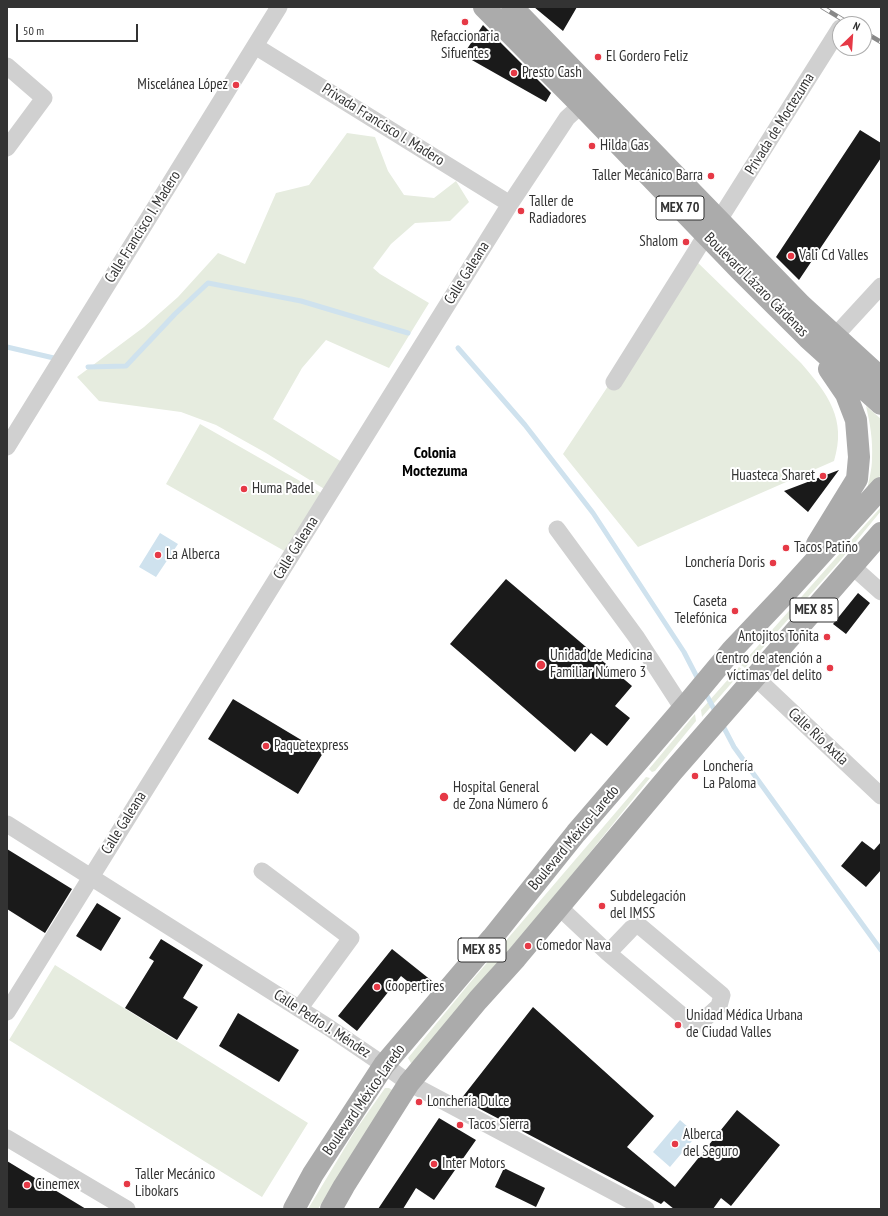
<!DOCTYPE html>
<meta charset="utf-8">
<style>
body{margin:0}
#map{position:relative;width:888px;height:1216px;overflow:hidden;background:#fff;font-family:"PT Sans Narrow",sans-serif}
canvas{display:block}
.frame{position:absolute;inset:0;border:8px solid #333;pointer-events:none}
.north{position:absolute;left:832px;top:16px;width:40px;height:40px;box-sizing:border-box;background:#fff;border:1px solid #adadad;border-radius:50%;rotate:25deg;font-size:11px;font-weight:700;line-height:16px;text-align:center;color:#333}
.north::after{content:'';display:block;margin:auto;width:14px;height:18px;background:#e63946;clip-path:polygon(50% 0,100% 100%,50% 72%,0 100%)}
.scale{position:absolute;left:16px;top:24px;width:122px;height:18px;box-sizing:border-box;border:2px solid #333;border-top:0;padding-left:5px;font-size:12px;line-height:14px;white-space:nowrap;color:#333;-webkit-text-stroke:3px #fff;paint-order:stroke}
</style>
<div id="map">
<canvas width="888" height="1216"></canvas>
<div class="frame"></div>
<div class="north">N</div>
<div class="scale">50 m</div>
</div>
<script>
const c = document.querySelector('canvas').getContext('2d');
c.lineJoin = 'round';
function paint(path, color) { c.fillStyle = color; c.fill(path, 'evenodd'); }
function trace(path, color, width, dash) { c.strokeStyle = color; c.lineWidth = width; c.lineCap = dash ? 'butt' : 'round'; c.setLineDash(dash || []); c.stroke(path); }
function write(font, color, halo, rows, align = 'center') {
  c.font = font + ' "PT Sans Narrow",sans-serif'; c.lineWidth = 4; c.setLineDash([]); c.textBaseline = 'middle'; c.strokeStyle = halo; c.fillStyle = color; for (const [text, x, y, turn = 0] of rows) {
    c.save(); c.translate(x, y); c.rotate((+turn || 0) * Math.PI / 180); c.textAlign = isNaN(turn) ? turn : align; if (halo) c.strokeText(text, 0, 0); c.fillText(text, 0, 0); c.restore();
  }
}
const green = new Path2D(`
 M347 133 375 137 388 171 404 195 434 198 456 181 469 202 450 221 415 223 391 244 373 268 380 274 429 303 389 368 326 340 302 368 273 419 342 462 326 490 266 453 216 425 181 412 99 401 77 377 144 327 178 297 218 253 245 264 276 193 309 185Z
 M693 258 801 363C828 394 847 419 834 461L638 547 563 454Z
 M866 406 881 419V475L867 490C869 480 872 469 872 459 873 440 870 423 866 406Z
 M200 424 321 493 288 553 166 484Z
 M881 507V511L839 562 745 668 741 665Z
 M739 667 743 670 702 717 701 710Z
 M695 714 696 721 655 771 652 772 649 769Z
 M646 777 650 778 576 870 414 1063H411L408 1058 468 985Z
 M55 965 308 1123 262 1197 9 1040Z
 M385 1088H389L392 1090V1093L361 1139 318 1209H308L355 1131Z`);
const water = new Path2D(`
 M160 533 178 544 156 577 139 567Z
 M680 1120 697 1135 670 1167 653 1152Z`);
const stream = new Path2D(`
 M7 347 58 359
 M458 348 525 425 593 513 684 652 699 681
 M88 367 126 366 175 314 208 283 301 301 408 333
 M705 692 716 713
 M722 724 734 747 881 950`);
const building = new Path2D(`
 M534 7H577L563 31Z
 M483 25 551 93 546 102 463 55Z
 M860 130 881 143V158L799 280 776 257Z
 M839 470 808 512 784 491Z
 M506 579 632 686 615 706 630 718 607 746 591 733 575 752 450 644Z
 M858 593 870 603 846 634 833 624Z
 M233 699 323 753 298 794 208 739Z
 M862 841 874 850 881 842V870L866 887 841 866Z
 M7 849 72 889 45 933 7 909Z
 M97 903 121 918 101 951 76 936Z
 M161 939 203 965 183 998 198 1007 177 1040 125 1008 154 961 149 958Z
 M392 949 432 981 422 993 401 976 357 1031 338 1016Z
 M533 1007 654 1116 627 1147 675 1187 737 1110 780 1145 731 1206 721 1198 713 1209H674L664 1201 661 1204 461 1099Z
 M238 1013 299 1050 279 1082 219 1046Z
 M439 1118 476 1140 434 1200 416 1188 403 1209H378Z
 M7 1161 86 1209H7Z
 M504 1168 545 1188 536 1207 495 1187Z`);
const minor = new Path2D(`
 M255 46 510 204
 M7 66 44 98 7 148
 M719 220 840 28
 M835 336 881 286
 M614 382 706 235
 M7 447 279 7
 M557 529 637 638 683 709
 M853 567 881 592
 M755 677 881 796
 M7 824 328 1027 384 1065 409 1083 646 1209
 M262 871 351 938 299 1009
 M559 907 608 953 691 1023 699 1024 719 1006 722 995 641 927 638 926 632 928 608 953
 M7 1012 510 204 567 118 590 97
 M7 1138 127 1209`);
const major = new Path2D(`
 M484 7 580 104 740 270 808 338 881 404
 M512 7 801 305 881 378
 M817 544 857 479 859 457 856 420 846 394 829 369
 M294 1209 313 1174 384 1065 492 938 576 833 688 703 732 650 785 594 881 488
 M331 1209 344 1186 409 1083 478 1000 516 958 673 771 881 533`);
const rail = new Path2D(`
 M822 7 850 24
 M864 32 881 42`);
const markers = [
 [465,22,4,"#e63946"],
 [598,57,4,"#e63946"],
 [514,73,4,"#e63946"],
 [236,85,4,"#e63946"],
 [592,146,4,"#e63946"],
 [711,176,4,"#e63946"],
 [521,211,4,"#e63946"],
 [686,242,4,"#e63946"],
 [791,256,4,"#e63946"],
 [823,476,4,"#e63946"],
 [244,489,4,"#e63946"],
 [786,548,4,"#e63946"],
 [158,555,4,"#e63946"],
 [773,563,4,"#e63946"],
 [735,611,4,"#e63946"],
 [827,637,4,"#e63946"],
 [541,665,5,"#e63946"],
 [830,668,4,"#e63946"],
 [266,746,4,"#e63946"],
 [695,776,4,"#e63946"],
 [444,797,5,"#e63946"],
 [602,906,4,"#e63946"],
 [528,946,4,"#e63946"],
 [377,987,4,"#e63946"],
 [678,1025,4,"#e63946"],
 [419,1102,4,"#e63946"],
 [460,1125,4,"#e63946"],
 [675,1144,4,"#e63946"],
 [434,1164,4,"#e63946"],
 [127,1184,4,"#e63946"],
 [27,1185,4,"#e63946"]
];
const shields = [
 [680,208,48],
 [814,610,48],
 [482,950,48]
];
const shieldNames = [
 ["MEX 70",680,208],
 ["MEX 85",814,610],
 ["MEX 85",482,950]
];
const poiNames = [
 ["Refaccionaria",465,37,"center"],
 ["Sifuentes",465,54,"center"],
 ["El Gordero Feliz",606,57],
 ["Presto Cash",522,73],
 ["Miscelánea López",228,85,"right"],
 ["Hilda Gas",600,146],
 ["Taller Mecánico Barra",703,176,"right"],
 ["Taller de",529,202],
 ["Radiadores",529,219],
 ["Shalom",678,242,"right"],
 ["Vali Cd Valles",799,256],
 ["Huasteca Sharet",815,476,"right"],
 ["Huma Padel",252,489],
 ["Tacos Patiño",794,548],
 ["La Alberca",166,555],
 ["Lonchería Doris",765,563,"right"],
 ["Caseta",727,602,"right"],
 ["Telefónica",727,619,"right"],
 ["Antojitos Toñita",819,637,"right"],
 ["Unidad de Medicina",550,656],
 ["Familiar Número 3",550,673],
 ["Centro de atención a",822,659,"right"],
 ["víctimas del delito",822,676,"right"],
 ["Paquetexpress",274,746],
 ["Lonchería",703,767],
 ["La Paloma",703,784],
 ["Hospital General",453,788],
 ["de Zona Número 6",453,805],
 ["Subdelegación",610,897],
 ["del IMSS",610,914],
 ["Comedor Nava",536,946],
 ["Coopertires",385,987],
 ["Unidad Médica Urbana",686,1016],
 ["de Ciudad Valles",686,1033],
 ["Lonchería Dulce",427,1102],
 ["Tacos Sierra",468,1125],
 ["Alberca",683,1135],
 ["del Seguro",683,1152],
 ["Inter Motors",442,1164],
 ["Taller Mecánico",135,1175],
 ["Libokars",135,1192],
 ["Cinemex",35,1185]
];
const streetNames = [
 ["Privada de Moctezuma",780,124,-58],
 ["Privada Francisco I. Madero",383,125,32],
 ["Calle Francisco I. Madero",143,227,-58],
 ["Calle Galeana",467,273,-58],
 ["Boulevard Lázaro Cárdenas",756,285,45],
 ["Calle Galeana",296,548,-58],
 ["Calle Río Axtla",818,737,43],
 ["Calle Galeana",124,823,-58],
 ["Boulevard México-Laredo",574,838,-50],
 ["Calle Pedro J. Méndez",322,1024,33],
 ["Boulevard México-Laredo",364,1100,-55]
];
const neighbourhoodNames = [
 ["Colonia",435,453],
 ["Moctezuma",435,471]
];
paint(green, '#e6ecdf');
paint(water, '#cfe2ee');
trace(stream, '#cfe2ee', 5);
paint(building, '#1a1a1a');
trace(minor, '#d0d0d0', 17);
trace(major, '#ababab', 22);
trace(rail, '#888', 4.5);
trace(rail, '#fff', 3, [9]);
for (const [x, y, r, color] of markers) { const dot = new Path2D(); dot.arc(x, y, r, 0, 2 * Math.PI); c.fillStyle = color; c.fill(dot); trace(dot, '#fff', 1.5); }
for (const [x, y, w] of shields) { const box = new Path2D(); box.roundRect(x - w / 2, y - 12, w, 24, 3); c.fillStyle = '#fff'; c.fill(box); trace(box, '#333', 1); }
write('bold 14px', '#333', null, shieldNames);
write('15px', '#333', '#fff', poiNames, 'left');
write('15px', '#333', '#fff', streetNames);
write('bold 16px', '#000', '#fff', neighbourhoodNames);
</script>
